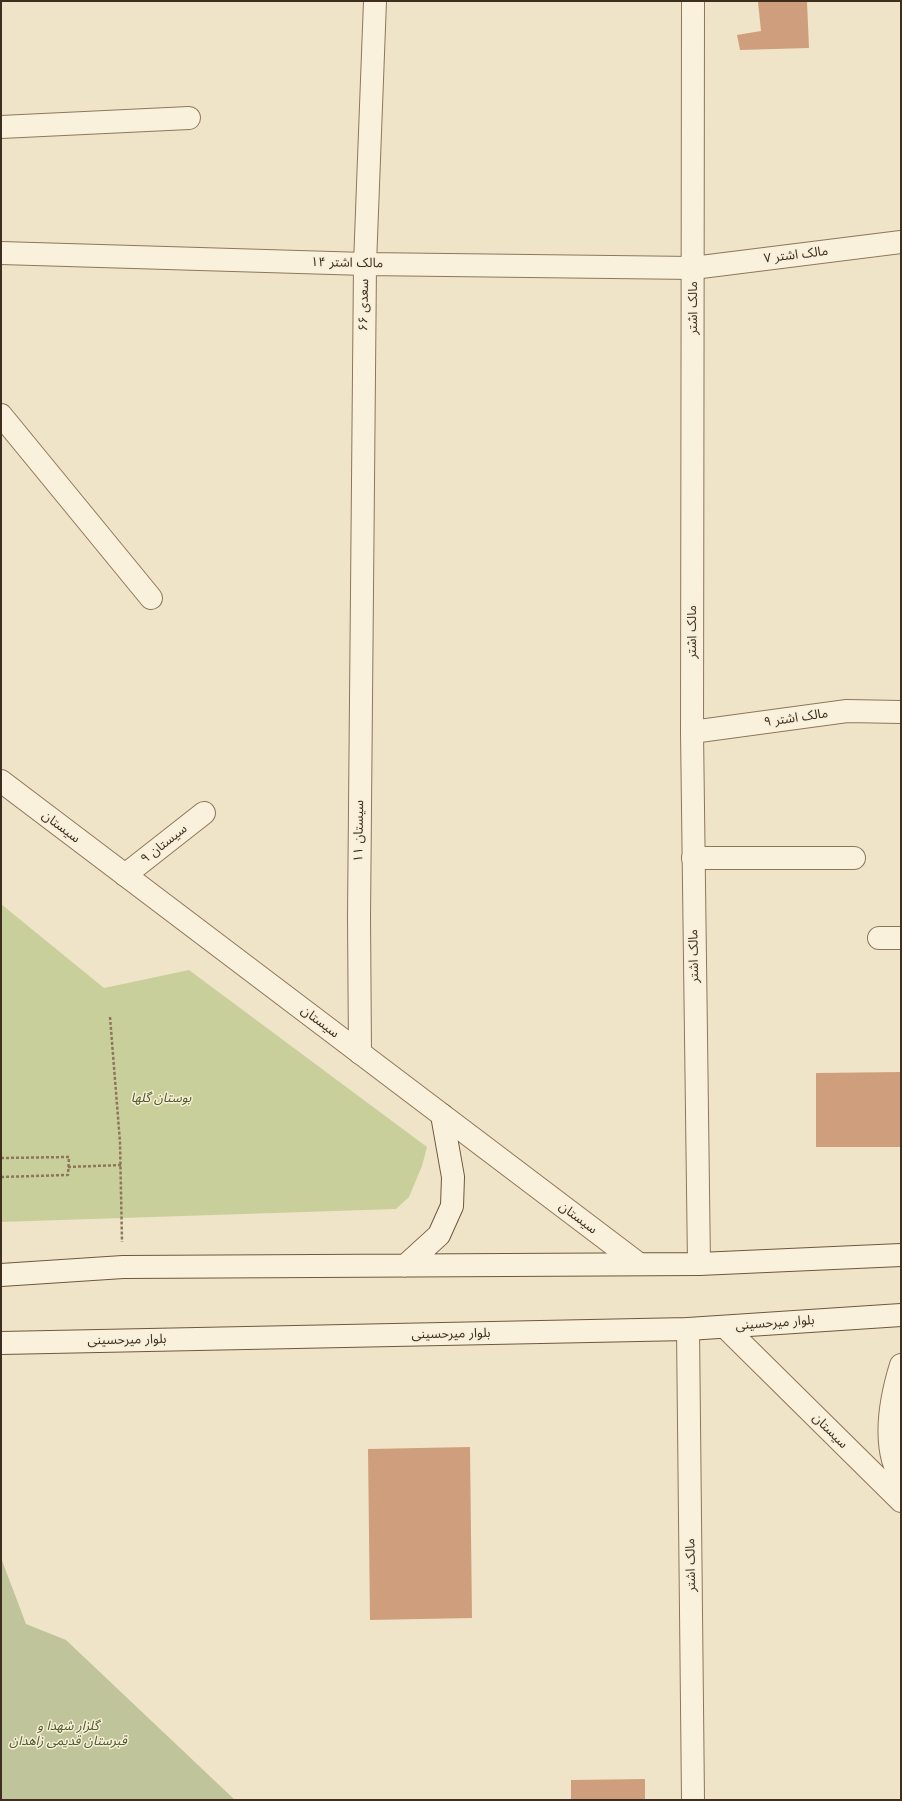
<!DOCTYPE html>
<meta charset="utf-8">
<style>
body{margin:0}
#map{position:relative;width:902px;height:1801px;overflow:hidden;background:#f0e4c8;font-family:"Libre Baskerville",serif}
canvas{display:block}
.frame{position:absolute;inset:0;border:2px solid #3d2e20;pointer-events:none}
</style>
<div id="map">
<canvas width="902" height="1801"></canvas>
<div class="frame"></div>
</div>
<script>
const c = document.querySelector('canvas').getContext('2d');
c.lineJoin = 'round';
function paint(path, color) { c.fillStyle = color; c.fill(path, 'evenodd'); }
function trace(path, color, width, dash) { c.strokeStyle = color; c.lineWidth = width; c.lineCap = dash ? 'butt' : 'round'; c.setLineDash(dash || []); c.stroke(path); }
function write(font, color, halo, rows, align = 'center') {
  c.font = font + ' "Libre Baskerville","Noto Sans Arabic",serif'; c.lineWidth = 3; c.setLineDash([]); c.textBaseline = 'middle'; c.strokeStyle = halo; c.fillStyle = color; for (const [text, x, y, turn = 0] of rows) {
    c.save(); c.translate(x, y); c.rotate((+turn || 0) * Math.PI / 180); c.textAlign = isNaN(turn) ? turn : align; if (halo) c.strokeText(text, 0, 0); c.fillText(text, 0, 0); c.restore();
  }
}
const green = new Path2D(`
 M1 904 104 988 189 970 427 1147 422 1166 409 1197 396 1209 1 1222Z`);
const cemetery = new Path2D(`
 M1 1558 26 1624 66 1640 235 1800H1Z`);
const building = new Path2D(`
 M774 1H807L809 48 740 50 737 35 761 31 758 2Z
 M901 1072V1147H816V1073Z
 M470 1447 472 1618 370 1620 368 1449Z
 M645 1779V1800H571V1780Z`);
const path = new Path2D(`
 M110 1017 120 1142 122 1242
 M1 1158 69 1157 68 1175 1 1177
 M68 1167 121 1165`);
const minor = new Path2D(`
 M1 127 189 118
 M1 253 365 264 693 268 901 242
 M1 415 151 598
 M692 732 847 711 901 712
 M693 858H854
 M125 875 204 813
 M879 938H901
 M360 1053 359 917 365 264 375 1
 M688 1329 693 1800`);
const tertiary = new Path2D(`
 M693 1 692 732 699 1264
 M1 781 639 1264
 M725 1327 901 1501
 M901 1365C892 1394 885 1430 893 1460 895 1467 898 1474 901 1480`);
const secondary = new Path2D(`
 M405 1266 439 1235 452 1206 453 1177 442 1115
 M1 1275 123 1267 699 1264 901 1255
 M1 1343 688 1329 901 1315`);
const streetNames = [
 ["مالک اشتر ۷",796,255,-7],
 ["مالک اشتر ۱۴",347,263,1],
 ["سعدی ۶۶",364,305,-89],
 ["مالک اشتر",693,308,-90],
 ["مالک اشتر",692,632,-90],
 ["مالک اشتر ۹",796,718,-8],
 ["سیستان",61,827,37],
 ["سیستان ۱۱",359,831,-89],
 ["سیستان ۹",164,844,-38],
 ["مالک اشتر",694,956,-91],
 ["سیستان",320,1022,37],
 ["سیستان",578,1218,37],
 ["بلوار میرحسینی",775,1323,-4],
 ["بلوار میرحسینی",451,1334,-1],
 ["بلوار میرحسینی",127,1340,-1],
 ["سیستان",830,1431,45],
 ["مالک اشتر",691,1565,-91]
];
const parkNames = [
 ["بوستان گلها",161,1098],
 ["گلزار شهدا و",68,1726],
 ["قبرستان قدیمی زاهدان",68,1741]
];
paint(green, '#c9cf9b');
paint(cemetery, '#bfc49a');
paint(building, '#cf9f7d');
trace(minor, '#8d765c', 24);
trace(tertiary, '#8d765c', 24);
trace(secondary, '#6f573f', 24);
trace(path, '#8d765c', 2.5, [3, 2]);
trace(minor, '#faf1dc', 22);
trace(tertiary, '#faf1dc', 22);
trace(secondary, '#faf1dc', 22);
write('13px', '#3d2e20', '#f7eed8', streetNames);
write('italic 13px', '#4d5a26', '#f7eed8', parkNames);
</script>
